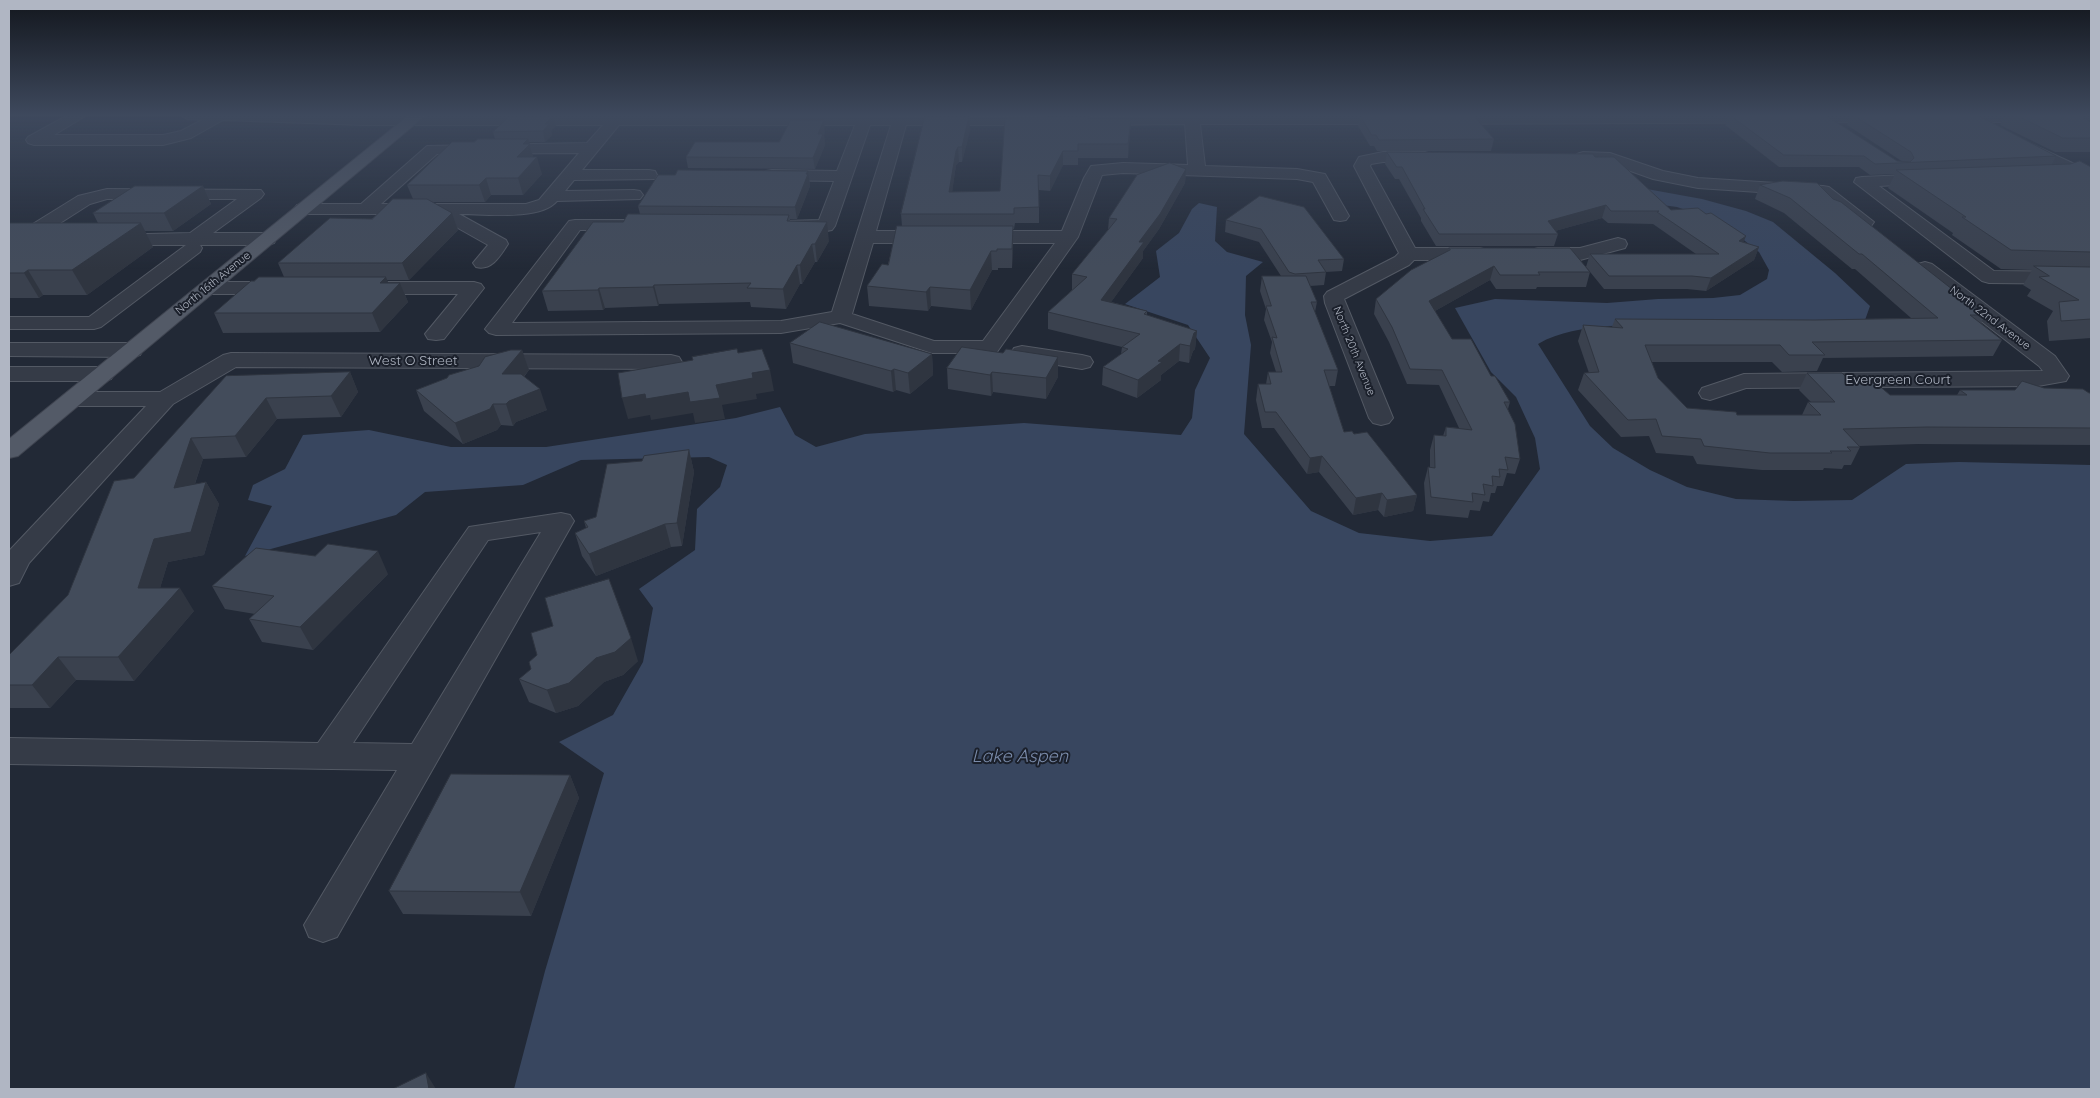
<!DOCTYPE html>
<style>
body{margin:0}
#map{position:relative;width:2100px;height:1098px;overflow:hidden;background:#222936;font-family:Quicksand,sans-serif}
canvas{display:block}
.frame{position:absolute;inset:0;border:10px solid #b0b6c3;pointer-events:none}
</style>
<div id="map">
<canvas width="2100" height="1098"></canvas>
<div class="frame"></div>
</div>
<script>
const c = document.querySelector('canvas').getContext('2d');
c.lineJoin = 'round';
function paint(path, color) { c.fillStyle = color; c.fill(path, 'evenodd'); }
function trace(path, color, width, dash) { c.strokeStyle = color; c.lineWidth = width; c.lineCap = dash ? 'butt' : 'round'; c.setLineDash(dash || []); c.stroke(path); }
function write(font, color, halo, rows, align = 'center') {
  c.font = font + ' Quicksand,sans-serif'; c.lineWidth = 4; c.setLineDash([]); c.textBaseline = 'middle'; c.strokeStyle = halo; c.fillStyle = color; for (const [text, x, y, turn = 0] of rows) {
    c.save(); c.translate(x, y); c.rotate((+turn || 0) * Math.PI / 180); c.textAlign = isNaN(turn) ? turn : align; if (halo) c.strokeText(text, 0, 0); c.fillText(text, 0, 0); c.restore();
  }
}
const water = new Path2D(`
 M1636 187 1702 199 1746 211 1773 222 1835 273 1870 306 1864 323 1608 326C1583 329 1560 331 1538 344L1590 426 1613 448 1650 470 1687 487 1736 499 1794 501 1852 500 1906 464 1959 462 2091 465V1089H514L545 971 604 773 559 742 613 715 643 662 653 608 639 589 695 550 697 509 720 487 727 465 709 457 581 460 523 485 425 492 396 515 245 556 272 506 248 500 253 485 285 469 303 435 369 430 451 447H546L736 418 780 407 795 435 816 447 865 434 1024 423 1181 435 1192 418 1195 390 1210 358 1188 325 1125 304 1160 277 1156 251 1179 233 1192 209 1199 203 1217 207 1215 241 1227 252 1263 262 1246 276 1245 315 1251 345 1244 434 1311 511 1359 533 1430 541 1492 536 1540 469 1535 438 1516 397 1491 372 1455 308 1495 299 1607 303 1658 299 1713 298 1740 295 1767 279 1769 270 1759 252 1721 222 1677 207 1611 198Z`);
const minor = new Path2D(`
 M68 115H87L54 135H163L181 131 202 120 187 119 180 115 1047 117 1050 120 1047 123 1042 125H906L876 231H931L938 233 940 237 938 241 931 243H873L852 314 934 341H983L1055 243H977L970 241 968 237 970 233 977 231H1062L1084 178 1091 166 1123 163 1188 165 1185 124 1093 125 1088 123 1085 120 1088 117 1400 115 1405 119 1402 122 1397 124H1200L1205 166 1297 169 1325 174 1349 216 1346 220 1340 221 1334 220 1313 182 1297 179 1123 173 1102 175 1078 237 997 352 989 353H932L840 323 781 333 496 335 489 333 485 329 569 221 575 220H629L635 221 638 225 635 229 629 230H580L512 323 781 321 832 312 891 125H870L835 226 832 230C819 233 799 232 786 229L783 225 786 221 819 220 834 181 772 180 766 179 764 175 766 171 772 170 837 171 855 125H619L582 170H649L655 171 657 175 655 179 574 180 565 191 634 190 640 191 643 195 640 199 557 201C540 221 484 214 459 214L506 240 508 244C500 256 492 271 476 267L473 263 488 245 433 214H303L297 213 294 209 297 205 303 204H361L427 146 587 143 603 125H363L223 120 191 138 163 145H34L28 143 26 140 28 137ZM579 153 539 200 526 204H381L437 154Z
 M1437 115H1893L1894 118 1892 121 1887 122 1440 124 1435 122 1432 119Z
 M1939 115H2091V122H1945L1940 121 1938 118Z
 M2020 139 2079 166 2081 170 2079 174H2067L2014 147 2012 144 2014 141Z
 M1383 152H1425L1431 154 1433 157 1431 160 1425 162H1383L1371 164 1370 166 1415 248H1480L1487 250 1489 254 1487 258 1480 260H1414L1409 265 1344 299 1393 418 1389 423 1381 425 1373 423 1369 418 1325 303 1324 296 1327 292 1395 257 1399 253 1354 166 1359 157Z
 M1583 152 1610 153 1663 171 1698 178 1823 186 1829 187 1874 222 1871 226 1865 227 1859 226 1819 196 1698 188 1653 179 1608 163 1577 160 1575 157 1577 154Z
 M1928 174 1934 175 1936 179 1934 183 1879 186 1994 271 2091 272V284L1989 283 1982 281 1854 182 1856 178 1862 177Z
 M107 189 261 190 264 194 261 198 213 233H267L274 235 276 239 274 243 267 245H200L202 248 200 252 101 327 94 329H9V317H89L186 245H113L106 243 104 239 106 235 190 233 237 199H107L90 204 29 243 22 245 15 243 13 239 15 235 78 196Z
 M1618 238 1625 240 1627 244 1625 248 1580 260H1538L1531 258 1529 254 1531 250 1538 248H1580Z
 M1925 262 1932 264 2055 356 2069 376 2066 381 2038 386 1746 388 1710 400 1702 398 1699 393 1702 388 1744 374 2043 371 2039 366 1918 272 1915 268 1918 264Z
 M208 282H279L286 284 289 288 286 292 279 294H208L201 292 198 288 201 284Z
 M364 282H474L481 284 484 288 444 339 436 340 428 339 425 334 458 294H364L357 292 354 288 357 284Z
 M132 343 140 345 143 350 140 355 132 357 9 356V343Z
 M1022 346 1082 355 1090 357 1093 362 1090 367 1082 369 1014 358 1011 353 1014 348Z
 M231 353 671 355 679 357 682 362 679 367 671 369 236 367 173 404 29 563 19 583 9 586V551L146 406H73L65 404 61 399 65 394 73 392H160L223 355Z
 M9 367H103L111 369 114 374 111 379 103 381H9Z
 M561 513 570 515 574 521 337 937 323 942 309 937 304 925 397 770 9 764V738L318 743 469 527ZM541 532 412 744 353 743 488 540Z`);
const major = new Path2D(`
 M409 115H426L18 456 9 458V439Z`);
const wall = new Path2D(`
 M1360 115 1494 139 1491 151H1377L1374 146H1370L1358 126Z
 M1729 115H1825L1897 161 1903 162 1847 125 1851 115H1977L2056 156 2052 164 2091 167V338L2049 341 2047 321 2053 311 2027 296 2031 290 2023 285 2032 270 2001 269 1952 235 1953 233 1888 188 1895 174 1870 175 1859 167H1779L1725 125Z
 M2005 115H2079L2091 122V152H2055L2000 125Z
 M1089 119H1131L1128 158H1078V165H1063L1050 191 1039 190V223H1015L1014 229H1013V245L1012 268H998V270H992L971 310 931 306 928 311 869 306 867 286 888 265 902 226 901 214 970 130 962 162H959L956 165 952 192 1000 191Z
 M556 126 551 131 552 135 545 142H529L533 157 542 174 523 195H491L485 202H432L452 213 458 230 409 280H387L388 283H400L408 302 380 332 223 333 214 313 254 281 284 277 278 263 413 199 407 185 474 142 495 139 493 132Z
 M825 131 824 135 825 145 815 169 688 168 686 157 779 142Z
 M1387 152 1595 157 1671 210 1744 242 1759 247 1754 260 1706 291 1687 289H1604L1586 267 1590 254H1696L1653 224 1608 223 1602 218 1555 231 1558 234 1554 246H1436L1421 221V218L1399 179H1395L1385 164Z
 M1186 169 1185 183 1159 229 1143 251V258L1111 302 1147 311V315L1197 331 1195 349 1193 351 1189 363 1179 361 1161 375V380L1137 398 1102 385 1103 367 1121 354 1122 347 1048 329V312L1072 290V274L1108 230 1109 218Z
 M808 171 810 186 797 219H790V221L829 241 817 262H815L802 284H800L786 309 751 307 750 302 659 304 658 306 605 308 603 310 548 311 542 291 623 222 640 214 638 206Z
 M1760 185 1833 199 1985 315 1981 323 2002 340 1993 356 1823 358 1817 371 1782 372 1772 362H1651L1658 378 1687 408 1737 415H1802L1808 402H1811L1799 390 1807 373 1852 383 1890 395H1957L1960 390H2015L2044 388 2091 393V445L1917 444 1859 446 1860 447 1851 465H1844L1842 469 1824 468 1823 470H1762L1697 464 1693 456 1656 453 1649 436 1621 437 1578 390 1584 373H1589L1578 341 1583 325 1612 327 1615 319 1815 320 1911 318 1855 269H1852L1784 213 1755 199Z
 M203 186 211 204 173 231H145L153 247 87 295H43L39 298H9V223H98L93 213Z
 M1260 196 1344 259 1342 271 1326 272 1324 285 1310 286 1317 302 1315 312 1338 370 1335 386H1329L1344 432 1354 434 1417 495 1413 511 1384 517 1378 510 1353 515 1319 472 1307 474 1274 428H1262L1256 400 1258 384H1266L1268 372H1276L1270 353 1272 342 1264 320 1266 309 1260 291 1262 276H1281L1259 242 1225 232 1226 220Z
 M1449 248 1590 272 1586 287H1537L1536 289H1496L1490 280 1435 311 1452 339 1491 376 1510 402 1508 409 1520 459 1515 474 1507 473 1503 486H1497L1495 493H1491L1489 502 1483 501 1480 511 1470 510 1468 518 1426 514 1424 483 1428 467H1430V450L1434 435 1443 436 1446 427 1459 428 1439 385 1407 384 1389 342 1374 314 1376 299 1448 251Z
 M790 343 932 354 933 375 910 394 896 390 893 392 793 363Z
 M522 350 529 370 524 377 547 410 516 422 513 426 501 425 497 430 463 444 424 411 416 390Z
 M947 368 1058 377 1046 399 993 392 991 396 948 389Z
 M350 372 358 392 341 417 277 419 246 457 203 459 195 484 206 482 219 504 204 555 168 562 160 588 194 611 134 681 76 680 50 708H9V655L68 595 226 376Z
 M689 450 694 472 682 546 671 547 596 576 582 556 575 533 586 528 584 521 596 517 642 461Z
 M388 574 313 650 262 642 249 619 255 614 225 609 212 586Z
 M638 661 623 675 604 682 578 706 556 713 529 702 519 679Z
 M570 775 579 798 531 916 403 914 389 891Z`);
const shadedWall = new Path2D(`
 M553 116 556 126 551 131 552 135 545 142 543 131 545 124Z
 M969 116 970 130 962 162V147Z
 M1131 119 1130 133 1128 158V144Z
 M824 120 825 131 824 135 825 145 815 169 813 158 818 134Z
 M528 139 534 160 537 157 542 174 523 195 518 178 517 157 523 144Z
 M958 147 959 162 956 165 950 207 949 192 956 151Z
 M1063 151V165L1050 191V176Z
 M1186 169 1185 183 1159 229 1143 251V258L1101 316V300Z
 M808 171 810 186 797 219 795 207Z
 M486 178 491 195 485 202 479 185Z
 M203 186 211 204 173 231 164 213Z
 M1606 205 1602 218 1544 234 1548 221Z
 M452 213 458 230 409 280 402 263Z
 M827 222 829 241 817 262 815 244Z
 M141 223 153 247 87 295 72 270Z
 M1013 226V245L1012 268V249Z
 M1746 236 1741 249 1739 241Z
 M812 244 815 262 802 284 800 265Z
 M1759 247 1754 260 1706 291 1711 278Z
 M991 251 992 270 971 310 970 290Z
 M797 265 800 284 786 309 783 289Z
 M1494 266 1490 280 1426 316 1429 301Z
 M28 270 43 295 39 298 24 273Z
 M386 277 392 292 400 283 408 302 380 332 372 313 380 283Z
 M654 285 659 304 658 306 653 287Z
 M930 287 931 306 928 311 926 292Z
 M599 288 605 308 603 310 598 290Z
 M1197 331 1195 349 1193 351 1189 363 1190 346 1194 333Z
 M1180 344 1179 361 1161 375V380L1137 398 1138 380 1158 361Z
 M522 350 529 370 509 394 502 374Z
 M932 354 933 375 910 394 908 373Z
 M1058 357V377L1046 399V378Z
 M894 369 896 390 893 392 891 371Z
 M770 370 774 391 756 394 757 399 722 405 725 419 695 423 693 413 651 420 650 415 628 419 622 398Z
 M350 372 358 392 341 417 331 396Z
 M992 372 993 392 991 396 990 375Z
 M540 389 547 410 516 422 513 426 506 404 509 401Z
 M266 398 277 419 246 457 235 436Z
 M493 404 501 425 497 430 463 444 455 423Z
 M191 438 203 459 186 510 174 488Z
 M689 450 694 472 682 546 677 523Z
 M1322 456 1319 472 1307 474 1310 458Z
 M206 482 219 504 204 555 168 562 153 611 138 588 154 539Z
 M1382 493 1378 510 1353 515 1356 498Z
 M1417 495 1413 511 1384 517 1387 500Z
 M665 524 671 547 596 576 589 554Z
 M378 551 388 574 313 650 300 627Z
 M180 588 194 611 134 681 118 657Z
 M631 638 638 661 623 675 604 682 578 706 556 713 547 690 596 658Z
 M58 657 76 680 50 708 32 685Z
 M570 775 579 798 531 916 520 892Z
 M426 1073 436 1089H429Z`);
const building = new Path2D(`
 M1360 115H1473L1494 139 1379 140 1376 135H1372Z
 M1730 115H1825L1897 161 1910 162 1914 158 1911 152 1853 115H1977L2056 156 1875 164 1864 156 1784 155Z
 M2016 115H2079L2091 122V138H2063Z
 M510 116H553L545 124H549L543 131 493 132Z
 M925 116H969L962 147H958L956 151 949 192 1000 191 1005 118 1088 116 1089 119H1131L1128 144H1078V151H1063L1050 176 1038 175 1039 207 1014 208V214H901Z
 M791 120H824L818 134H823L813 158 686 157 695 142H779Z
 M478 139H528L523 144H530L517 157H537L518 178H486L479 185H407L452 142H474Z
 M1387 152 1593 154 1595 157H1614L1671 210 1698 208 1706 214 1711 213 1746 236 1739 241 1759 247 1711 278 1692 276H1609L1590 254H1719L1657 212 1659 211H1611L1606 205 1548 221 1558 234H1439L1423 209H1425L1402 167H1397Z
 M2080 161 2091 167V252L2011 250 1962 217H1966L1896 170 2070 164Z
 M1170 163 1186 169 1160 214 1139 242H1144L1101 300 1147 311 1144 314 1197 331 1194 333 1190 346 1180 344 1158 361 1162 362 1138 380 1103 367 1128 349 1122 347 1140 334 1048 312 1087 277 1072 274 1117 219 1109 218 1137 175Z
 M678 170 808 171 806 174H808L795 207 638 206 658 175H675Z
 M1783 181 1817 183 1833 199 1841 202 1985 315H1970L2002 340 1812 342 1825 355H1789L1780 345H1645L1658 378 1687 408 1736 412 1737 415H1821L1808 402H1835L1807 373H1842L1852 383H1876L1890 395H1967L1960 390H2015L2022 381 2044 388 2083 389 2089 393H2091V428L1927 427 1843 429 1860 447H1847L1851 451H1830L1832 453H1770L1704 446 1701 439 1662 436 1656 419 1628 420 1584 373 1599 372 1583 325 1623 328 1615 319 1815 320 1938 318 1862 254H1859L1790 198 1760 185Z
 M135 186H203L164 213H93Z
 M1260 196 1304 207 1344 259 1318 260 1326 272 1295 274 1289 272 1261 229 1226 220Z
 M393 199H427L452 213 402 263H278L330 218 372 219Z
 M628 214 789 215 787 221 827 222 815 244H812L800 265H797L783 289 747 288 751 283 654 285 653 287 599 288 598 290 542 291 593 222H623Z
 M9 223H141L72 270H28L24 273H9Z
 M897 226H1013L1012 249H997V251H991L970 290 930 287 926 292 867 286 882 264 888 265Z
 M1449 248H1570L1590 272H1538L1540 275H1500L1494 266 1429 301 1452 339H1471L1491 376H1495L1510 402H1504L1515 424 1520 459 1505 457 1508 470 1499 469 1500 477 1492 476 1493 486 1483 484 1485 495 1472 493 1473 502 1431 497 1428 467 1435 468 1434 435 1446 436V427L1472 430 1442 370 1410 369 1392 327 1376 299 1411 270 1450 250Z
 M2034 266 2091 267V319L2061 321 2059 302 2079 300 2039 277 2049 276Z
 M1262 276H1306L1317 302H1311L1338 370H1324L1344 432 1352 431 1354 434 1367 432 1417 495 1387 500 1382 493 1356 498 1322 456 1310 458 1276 412H1265L1258 384H1271L1268 372H1282L1272 337 1277 338 1266 306H1271Z
 M259 277H386L380 283H400L372 313H214L251 281H254Z
 M820 322 932 354 908 373 894 369 891 371 790 343Z
 M962 347 1003 353 1006 349 1058 357 1046 378 992 372 990 375 947 368Z
 M737 349 738 353 762 349 770 370 752 373 753 378 716 385 720 398 690 402 688 392 646 399 645 394 622 398 618 373 693 360 692 357Z
 M511 350H522L502 374H521L540 389 509 401 506 404H493L490 409 455 423 416 390 447 378 449 375 479 366 485 357Z
 M350 372 331 396 266 398 235 436 191 438 174 488 206 482 191 532 154 539 138 588H180L118 657H58L32 685H9V655L68 595 114 481 134 478 226 376Z
 M689 450 677 523 665 524 589 554 575 533 588 527 584 521 596 517 607 464 642 461 644 456Z
 M328 544 378 551 300 627 249 619 274 596 212 586 256 548 315 556Z
 M609 579 631 638 615 652 596 658 569 683 547 690 519 679 531 669 529 662 537 655 531 633 553 626 545 598Z
 M451 774 570 775 520 892 389 891Z
 M426 1073 429 1089H393Z`);
const farStreetnames = [
 ["North 16th Avenue",213,283,-39],
 ["North 22nd Avenue",1990,318,37],
 ["North 20th Avenue",1354,351,68]
];
const streetNames = [
 ["West O Street",413,361],
 ["Evergreen Court",1898,380]
];
const nearWaternames = [
 ["Lake Aspen",1020,757]
];
paint(water, '#38465f');
trace(minor, '#535964', 2);
trace(major, '#3f4450', 2);
paint(minor, '#353b47');
paint(major, '#535a67');
paint(wall, '#3a414e');
paint(shadedWall, '#2f3540');
paint(building, '#434c5b');
trace(building, '#2f3540', 1);
const sky = c.createLinearGradient(0, 0, 0, 269);
sky.addColorStop(0, '#13171e');
sky.addColorStop(0.43, '#3e495d');
sky.addColorStop(1, '#3e495d00');
c.fillStyle = sky;
c.fillRect(0, 0, 2100, 269);
write('11px', '#b0b6c3', '#1b202b', farStreetnames);
write('14px', '#b0b6c3', '#1b202b', streetNames);
write('italic 18px', '#7a8baa', '#1b202b', nearWaternames);
</script>
